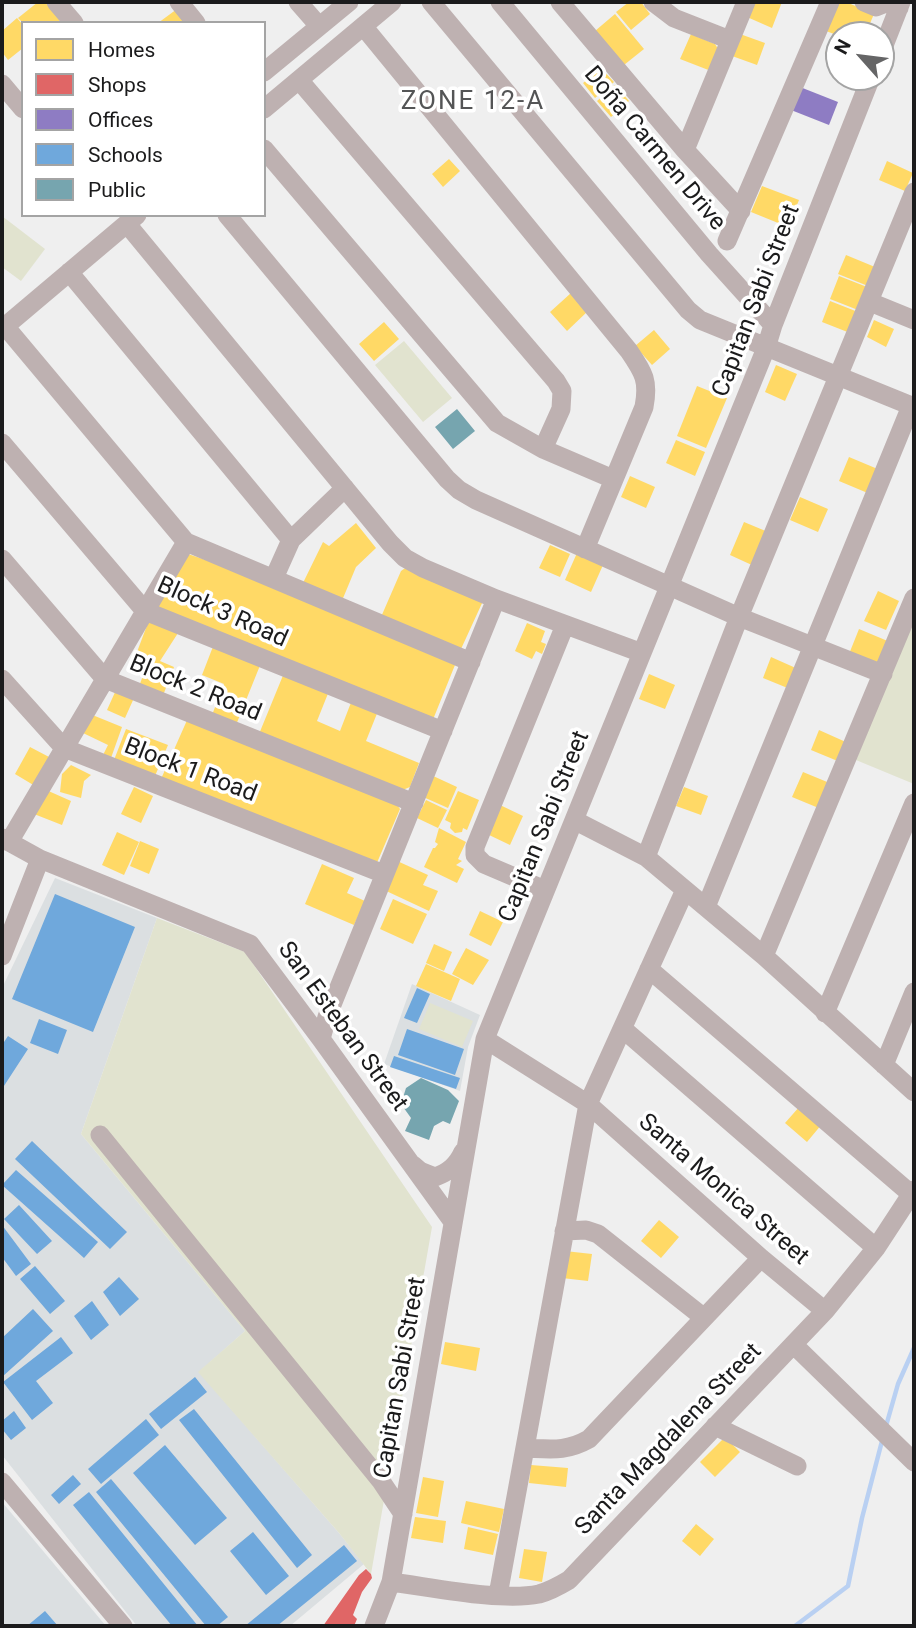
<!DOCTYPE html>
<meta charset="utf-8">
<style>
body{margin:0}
#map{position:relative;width:916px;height:1628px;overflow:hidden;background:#efefef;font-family:Roboto,sans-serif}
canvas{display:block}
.frame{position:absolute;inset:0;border:4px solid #1b1b1c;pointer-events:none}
.legend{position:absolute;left:21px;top:21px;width:245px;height:196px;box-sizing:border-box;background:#fff;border:2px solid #a4a4a4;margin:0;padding:9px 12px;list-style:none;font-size:21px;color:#1b1b1c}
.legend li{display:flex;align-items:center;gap:14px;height:35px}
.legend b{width:35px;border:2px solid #a4a4a4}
.north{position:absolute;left:825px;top:21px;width:70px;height:70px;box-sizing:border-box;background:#fff;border:2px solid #a4a4a4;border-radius:50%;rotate:298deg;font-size:19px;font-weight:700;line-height:28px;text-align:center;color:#1b1b1c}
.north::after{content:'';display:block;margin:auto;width:24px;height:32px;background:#656566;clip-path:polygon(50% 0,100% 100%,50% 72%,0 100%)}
</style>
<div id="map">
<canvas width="916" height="1628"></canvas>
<div class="frame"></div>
<ul class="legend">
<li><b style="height:19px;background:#ffd966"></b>Homes</li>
<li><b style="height:19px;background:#e06666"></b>Shops</li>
<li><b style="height:19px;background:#8e7cc3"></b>Offices</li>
<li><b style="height:19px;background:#6fa8dc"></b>Schools</li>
<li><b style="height:19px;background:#76a5af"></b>Public</li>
</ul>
<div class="north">N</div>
</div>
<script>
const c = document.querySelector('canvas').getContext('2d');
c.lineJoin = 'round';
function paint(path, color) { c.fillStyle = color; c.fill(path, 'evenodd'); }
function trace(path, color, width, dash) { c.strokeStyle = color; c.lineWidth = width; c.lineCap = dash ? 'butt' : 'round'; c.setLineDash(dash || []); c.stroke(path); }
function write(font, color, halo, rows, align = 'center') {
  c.font = font + ' Roboto,sans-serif'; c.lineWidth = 7; c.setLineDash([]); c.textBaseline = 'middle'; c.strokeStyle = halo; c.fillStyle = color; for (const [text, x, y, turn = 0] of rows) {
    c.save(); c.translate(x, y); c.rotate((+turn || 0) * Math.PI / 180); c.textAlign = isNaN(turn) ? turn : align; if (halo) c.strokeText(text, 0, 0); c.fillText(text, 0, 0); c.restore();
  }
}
const built = new Path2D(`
 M55 878 157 918 81 1134 245 1331 199 1372 339 1533 364 1564 290 1626H137L2 1455V988Z
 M412 984 480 1015 468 1047 460 1091 384 1064Z
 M2 1502 106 1626H2Z`);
const green = new Path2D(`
 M2 216 45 249 21 281 2 267Z
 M404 341 452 398 423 422 375 365Z
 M914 618V784L856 760Z
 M157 918 245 952 432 1227 371 1574 339 1533 198 1372 245 1331 81 1134Z
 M430 1003 473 1021 462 1047 419 1029Z`);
const homes = new Path2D(`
 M38 2H45L60 20 57 23H23L18 18Z
 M629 2H641L650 14 631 30 616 12Z
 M753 2H782L772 28 747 17Z
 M846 2 874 14 865 35H839V58L825 53 834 34 826 31 836 5Z
 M177 9 187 23H158Z
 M615 14 644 49 624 65 595 31Z
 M17 18 23 25V48L8 60 2 52V31Z
 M691 34 715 44 720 52 711 71 680 59Z
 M740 34 765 43 757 65 732 56Z
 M601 68 614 82 595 98 583 83Z
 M615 85 629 101 611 117 597 101Z
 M449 159 460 171 443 187 432 174Z
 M887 161 913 173 905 191 879 180Z
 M762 186 799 200 788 227 751 212Z
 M846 255 875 267 868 286 838 274Z
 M839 276 867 287 858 310 830 299Z
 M571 293 588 311 567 331 550 312Z
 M830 301 858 312 850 333 822 322Z
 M874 320 894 329 886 347 867 337Z
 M384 322 399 339 374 361 359 344Z
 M654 330 670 349 652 365 635 346Z
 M776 365 797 374 785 401 765 392Z
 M697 386 727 398 706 448 677 436Z
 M676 440 705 452 695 476 666 463Z
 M849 457 880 470 870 494 839 481Z
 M630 476 655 487 646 508 621 497Z
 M800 497 828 509 818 532 790 520Z
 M744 522 768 532 754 566 730 555Z
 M356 523 376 548 356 567 341 603 302 585 323 542 329 546Z
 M550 545 570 554 560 577 539 568Z
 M185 553 221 565 457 660 432 722 151 608Z
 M577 553 603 565 591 592 565 580Z
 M408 566 483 601 461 649 381 617 401 571Z
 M878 591 899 601 886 630 864 621Z
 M149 620 178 633 160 661 174 667 162 698 138 689 150 657 137 652Z
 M527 623 545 631 541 642 546 644 542 654 536 651 532 659 515 651Z
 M859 629 890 642 879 667 849 654Z
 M214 644 261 663 236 725 212 715 224 684 202 675Z
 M771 657 798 669 790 689 763 678Z
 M284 673 329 691 317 721 340 731 352 700 378 711 366 741 419 763 410 787 400 791 259 734Z
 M649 674 675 685 665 709 639 699Z
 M116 690 134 698 125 718 107 710Z
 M90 714 122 727 111 758 103 755 108 745 83 733Z
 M188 718 395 802 400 809 376 865 161 779Z
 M126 729 168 745 155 776 114 760Z
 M819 730 848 743 840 762 811 750Z
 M30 747 51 758 35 786 15 774Z
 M71 765 91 775 84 781 81 798 60 792 62 774Z
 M803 772 832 784 821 809 792 797Z
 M431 775 457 787 448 808 421 796Z
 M134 787 153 796 141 823 121 814Z
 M684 787 708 796 701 815 676 806Z
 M44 789 71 801 62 825 34 814Z
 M458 791 479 800 467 830 463 828 462 832 455 833 450 828 451 823 445 820Z
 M426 800 447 810 438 828 417 818Z
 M500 805 523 816 510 845 487 834Z
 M439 828 466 842 458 859 462 861 456 865 464 869 457 883 424 867 433 848H435L438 844 435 842Z
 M117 832 139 842 124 875 102 865Z
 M140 841 159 849 149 874 130 866Z
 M395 860 428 875 423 885 438 891 429 911 382 889Z
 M322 864 354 878 347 893 365 901 354 925 305 904Z
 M393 899 427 914 413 944 380 929Z
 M480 911 503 922 491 946 469 935Z
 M434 944 452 952 444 971 426 963Z
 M466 948 489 960 473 985 452 974Z
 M426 964 460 979 451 1001 416 986Z
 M800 1106 822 1124 807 1142 785 1123Z
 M659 1220 679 1237 661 1258 641 1241Z
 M565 1251 592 1254 588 1281 562 1278Z
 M445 1342 480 1348 476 1371 441 1364Z
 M725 1437 740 1452 715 1477 700 1462Z
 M531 1465 568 1468 566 1487 529 1483Z
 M423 1477 444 1481 438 1517 416 1513Z
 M466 1501 504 1509 499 1532 461 1523Z
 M415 1517 446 1521 443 1543 411 1538Z
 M696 1524 714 1539 700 1556 682 1541Z
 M468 1527 498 1534 493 1555 464 1549Z
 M524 1549 547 1552 542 1582 519 1578Z`);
const shops = new Path2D(`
 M366 1569 371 1574 372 1578 362 1592 353 1615 357 1619 354 1626H323L359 1575Z`);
const offices = new Path2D(`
 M800 87 838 102 829 125 791 110Z`);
const schools = new Path2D(`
 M55 894 135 927 93 1032 12 999Z
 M417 988 430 994 417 1023 404 1018Z
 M39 1019 67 1030 58 1054 30 1043Z
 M407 1029 464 1049 455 1075 398 1055Z
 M8 1036 28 1049 2 1089V1045Z
 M394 1056 460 1078 456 1089 390 1067Z
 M32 1141 127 1232 110 1249 15 1159Z
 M16 1170 98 1242 84 1258 2 1185Z
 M19 1205 52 1241 37 1254 4 1219Z
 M2 1225 31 1264 16 1276 2 1257Z
 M35 1266 65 1301 50 1314 20 1279Z
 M119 1277 139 1299 120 1316 103 1292Z
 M92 1301 109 1325 91 1340 74 1316Z
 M33 1309 53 1331 2 1377V1338Z
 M61 1337 73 1353 36 1381 53 1403 32 1420 3 1382Z
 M195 1377 207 1392 161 1429 149 1414Z
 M194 1409 312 1555 297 1568 179 1420Z
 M14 1411 26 1428 11 1440 2 1429V1421Z
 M146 1419 159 1435 101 1484 88 1469Z
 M165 1445 227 1518 195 1545 133 1473Z
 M73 1475 81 1484 59 1504 51 1495Z
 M111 1479 228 1617 217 1626H206L96 1492Z
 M89 1492 198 1626H172L73 1505Z
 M253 1532 289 1576 266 1595 230 1551Z
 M344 1545 357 1561 277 1626H245Z
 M45 1611 58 1626H27Z`);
const public = new Path2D(`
 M457 409 475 431 453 449 435 427Z
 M421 1078 448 1090 459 1101 450 1124 443 1121 434 1126 429 1140 405 1131 411 1118 401 1104 406 1088Z`);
const stream = new Path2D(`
 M886 1426 898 1384 914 1348
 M795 1626 848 1586 862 1518 882 1441`);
const minor = new Path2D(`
 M56 2 74 23
 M179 2 196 23
 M298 2 319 26
 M431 2 688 310 700 320 914 407
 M500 2 709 254 773 325
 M560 2 685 150 741 211
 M653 2 674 18 730 40
 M864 2 876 7 886 3 899 8
 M363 26 629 351C644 373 649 381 644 407L585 549
 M881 53 901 2
 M264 72 349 2
 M299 80 556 381 562 391 561 409 543 449
 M2 84 23 109
 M264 109 392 2
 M264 149 497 423 543 449 613 479
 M685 150 746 2
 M227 215 447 479 459 490 476 500 739 617 883 674
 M127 224 390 543 405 558 423 568 496 599 642 653
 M727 241 830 2
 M69 272 291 540
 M870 302 914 320
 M5 326 186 542 471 662
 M2 329 137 215
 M2 443 145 611 443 731
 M2 559 105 679 414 803
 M274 578 291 540 345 488
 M2 679 64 748 384 874
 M574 820 646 857 764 956 914 1092
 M2 838 40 859 250 944 321 1039 453 1222
 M9 842 186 542
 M646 857 739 617 914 192
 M545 890 484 864 475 855V847L565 625
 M706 907 911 406
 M2 956 40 859
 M764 956 914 598
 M649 969 911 1194
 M825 1013 914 803
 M623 1029 876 1248
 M321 1039 327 1017 496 599
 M485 1039 588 1104 761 1258 825 1311
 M884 1065 914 992
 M100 1135 381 1481 403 1514
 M413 1165 420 1171 435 1177C449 1172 457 1165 463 1152
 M564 1231 586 1230 598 1234 703 1317
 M794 1345 914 1462
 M715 1426 797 1466
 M525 1448C551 1449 566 1452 589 1439L761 1258
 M2 1482 123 1626
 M391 1582C431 1587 502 1602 539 1594 550 1591 559 1586 569 1580L825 1311 876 1248 914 1190
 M498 1595 588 1104 685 890
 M374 1626 391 1582 485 1039 766 348 773 325 871 77`);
const streetNames = [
 ["Doña Carmen Drive",654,149,50],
 ["Capitan Sabi Street",757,301,-69],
 ["Block 3 Road",222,613,24],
 ["Block 2 Road",195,689,22],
 ["Block 1 Road",190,771,21],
 ["Capitan Sabi Street",545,827,-68],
 ["San Esteban Street",342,1027,54],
 ["Santa Monica Street",723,1190,41],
 ["Capitan Sabi Street",401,1378,-80],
 ["Santa Magdalena Street",669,1440,-46]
];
const neighbourhoodNames = [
 ["ZONE 12-A",473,102]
];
paint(built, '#dbdfe1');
paint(green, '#e1e3cf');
paint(homes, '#ffd966');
paint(shops, '#e06666');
paint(offices, '#8e7cc3');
paint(schools, '#6fa8dc');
paint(public, '#76a5af');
trace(stream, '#b9d0f2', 4.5);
trace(minor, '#beb1b1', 19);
write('24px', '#1b1b1c', '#fff', streetNames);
c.letterSpacing = '2px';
write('26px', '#545556', '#fff', neighbourhoodNames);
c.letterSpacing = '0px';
</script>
